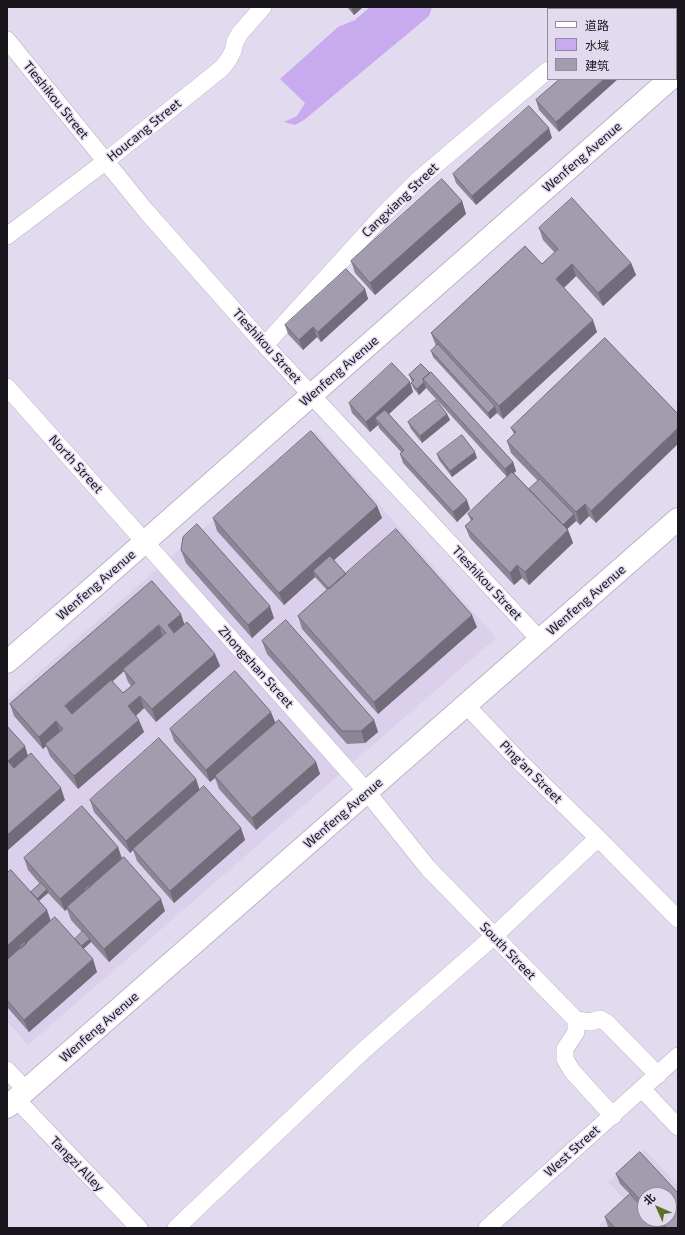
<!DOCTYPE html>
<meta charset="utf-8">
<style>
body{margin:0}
#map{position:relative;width:685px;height:1235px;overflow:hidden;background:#e2daee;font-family:"Exo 2","Noto Sans SC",sans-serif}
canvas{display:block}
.frame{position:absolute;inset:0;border:8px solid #19161d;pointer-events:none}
.legend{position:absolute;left:547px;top:8px;width:130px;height:72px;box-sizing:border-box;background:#e2daee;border:1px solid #928c9a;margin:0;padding:5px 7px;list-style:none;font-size:12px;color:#19161d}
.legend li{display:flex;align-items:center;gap:8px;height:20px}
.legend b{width:20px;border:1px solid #928c9a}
.north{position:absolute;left:637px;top:1187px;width:40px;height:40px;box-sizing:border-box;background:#e2daee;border:1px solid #928c9a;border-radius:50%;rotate:315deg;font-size:11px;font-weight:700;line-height:16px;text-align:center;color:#19161d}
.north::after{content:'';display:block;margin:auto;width:14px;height:18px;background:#5b7122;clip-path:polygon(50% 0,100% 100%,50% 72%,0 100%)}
</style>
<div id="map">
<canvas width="685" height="1235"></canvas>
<div class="frame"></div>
<ul class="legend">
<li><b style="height:5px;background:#fff"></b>道路</li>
<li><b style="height:11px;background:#c7abee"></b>水域</li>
<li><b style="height:11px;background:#a39bae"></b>建筑</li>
</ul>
<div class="north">北</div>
</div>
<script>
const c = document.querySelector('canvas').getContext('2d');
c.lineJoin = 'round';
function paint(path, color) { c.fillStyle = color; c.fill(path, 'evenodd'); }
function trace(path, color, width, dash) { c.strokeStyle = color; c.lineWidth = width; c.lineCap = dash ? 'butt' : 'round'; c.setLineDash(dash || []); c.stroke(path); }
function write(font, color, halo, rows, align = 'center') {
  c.font = font + ' "Exo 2",sans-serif'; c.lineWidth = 3; c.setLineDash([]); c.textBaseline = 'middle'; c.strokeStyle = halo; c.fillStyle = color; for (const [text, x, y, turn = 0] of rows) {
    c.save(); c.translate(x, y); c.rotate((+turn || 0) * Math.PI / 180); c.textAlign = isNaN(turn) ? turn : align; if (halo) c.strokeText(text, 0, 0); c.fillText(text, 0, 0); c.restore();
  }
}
const built = new Path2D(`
 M315 431 496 638 28 1045 7 1021V700Z
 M644 1149 678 1185V1228H601L599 1225 625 1200 608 1182ZM645 1195H669V1219H645Z`);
const water = new Path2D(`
 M370 7H432L429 16 304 120 295 125 284 122 297 116 305 103 280 79 338 27 355 20Z`);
const minor = new Path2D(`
 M616 9 619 7
 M7 40 146 211 262 342 540 640
 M7 236 106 161 222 68 229 59 233 51 235 42 240 33 263 7
 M265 345 384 214 418 180 548 70
 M7 387 367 792 428 868 576 1020V1032L565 1049V1059L572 1071 613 1116
 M466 705 519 761 598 838 678 919
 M576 1020 590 1022 600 1019 607 1023 658 1075
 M7 1070 26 1090
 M642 1089 678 1127
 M16 1099 139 1228
 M176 1228 364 1050 494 936 598 838
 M487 1228 678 1056`);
const major = new Path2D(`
 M7 662 97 584 670 79
 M7 1107 678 519`);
const wall = new Path2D(`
 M347 7H363L354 15Z
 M560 79 559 132 539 110 536 100Z
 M552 138 476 205 456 183 453 174Z
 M462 201 466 214 375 295 355 273 351 261Z
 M539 228 631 263 636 275 603 306 576 276 564 288 597 332 503 419 497 413 490 419 433 357 431 351 436 346 431 333 542 264 555 253 543 240Z
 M365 289 368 299 321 342 317 337 303 350 288 334 285 325Z
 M605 338 596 523 589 516 580 525 576 521 567 529 568 530 573 543 529 585 522 578 514 585 470 538 465 526 471 521 468 514 507 477 426 388 419 395 414 389 411 383 412 382 409 375 421 364 513 462 516 471 514 473 529 489 538 481 511 453 507 441 514 434 511 428Z
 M410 382 413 392 389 414 470 509 457 522 403 463 400 454 401 452 379 428 378 425 370 432 352 413 349 403Z
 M447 414 450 420 422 443 411 429 408 422Z
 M437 454 477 458 452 477 439 460Z
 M377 506 382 518 334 560 346 574 477 627 378 714 302 629 298 616 327 590 315 577 284 605 217 531 213 518Z
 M181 550 274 618 252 638 186 563Z
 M152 581 184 624 215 654 220 666 156 722 144 708 136 716 144 732 78 789 50 756 46 746 43 749 14 716 10 704ZM124 671 128 682 131 686 123 693 112 682Z
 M262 641 374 720 378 732 365 743 347 744 267 654Z
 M276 723 316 762 320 774 256 830 219 789 215 778 210 782 174 741 170 729Z
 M196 779 199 790 241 828 245 840 174 903 137 861 133 850 130 853 94 812 90 800Z
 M118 847 122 858 165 911 109 962 91 942 83 949 97 972 29 1032 7 1007V873L31 892 40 884 28 870 24 858ZM48 893 65 911 67 909 71 920 82 932 75 939 51 921 47 910 39 901Z
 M640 1152 678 1193V1228H610L608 1227 605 1217 630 1194 620 1184 616 1174ZM645 1195H669V1219H645Z`);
const shadedWall = new Path2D(`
 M351 7H363L354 15Z
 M678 11V27L676 29V13Z
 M604 79H618L559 132 556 122Z
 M549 128 552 138 476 205 472 196Z
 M462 201 466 214 375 295 370 283Z
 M631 263 636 275 603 306 598 293Z
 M572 264 576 276 560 291 556 279Z
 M365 289 368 299 321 342 318 332Z
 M593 320 597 332 503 419 499 406Z
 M313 327 317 337 303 350 299 340Z
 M410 382 413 392 379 423 375 418 378 425 370 432 366 422Z
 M424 382 426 388 419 395 417 389Z
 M495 406 497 413 490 419 488 413Z
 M447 414 450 420 422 443 420 436Z
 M678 428V444L596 523 591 511Z
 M475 452 477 458 452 477 450 471Z
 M513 462 516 471 508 478 505 469Z
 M467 500 470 509 457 522 453 512Z
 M585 504 589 516 580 525 576 512Z
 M377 506 382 518 317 575 313 571 315 577 284 605 279 593Z
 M574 514 576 521 563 533 561 527Z
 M568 530 573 543 529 585 525 572Z
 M517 565 522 578 514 585 510 573Z
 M270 606 274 618 252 638 248 625Z
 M181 614 185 626 172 638 168 625Z
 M472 615 477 627 378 714 374 702Z
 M159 625 163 638 123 669 124 671 70 718 65 706Z
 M215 654 220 666 156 722 152 709Z
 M140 696 144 708 132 719 128 706Z
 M271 712 276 724 215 776V778L210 782 206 770Z
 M139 720 144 732 78 789 74 776Z
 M374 720 378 732 365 743 361 731Z
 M56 721 61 733 45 744 46 746 43 749 39 737Z
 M25 746 29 759 13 774 8 761Z
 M316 762 320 774 256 830 252 818Z
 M196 779 200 791 133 849V850L130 853 126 841Z
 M61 788 65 800 7 851V835Z
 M241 828 245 840 174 903 170 891Z
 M118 847 122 860 86 892 84 890 85 893 67 907V909L65 911 60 899Z
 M47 889 48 893 35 904 34 901Z
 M161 899 165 911 109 962 104 949Z
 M47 910 51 923 21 950 19 947 20 951 7 962V946Z
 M90 939 91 942 80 952 78 949Z
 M93 959 97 972 29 1032 24 1020Z`);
const building = new Path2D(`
 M627 7H678V11L676 13V9H624Z
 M560 79H604L556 122 536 100Z
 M529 106 549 128 472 196 453 174Z
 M442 179 462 201 370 283 351 261Z
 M572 198 631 263 598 293 572 264 556 279 593 320 499 406 431 333 525 246 542 264 558 249 539 228Z
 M346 269 365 289 318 332 313 327 299 340 285 325Z
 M605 338 678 414V428L591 511 585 504 576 512 507 441 516 432 511 428Z
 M438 344 495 406 488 413 431 351Z
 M392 363 410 382 366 422 349 403Z
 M421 364 430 373 423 379 424 382 417 389 411 383 414 380 409 375Z
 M431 372 513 462 505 469 423 379Z
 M436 400 447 414 420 436 408 422Z
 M385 410 467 500 453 512 400 454 404 450 375 418Z
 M311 431 377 506 279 593 213 518Z
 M462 435 475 452 450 471 437 454Z
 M512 472 568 530 525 572 517 565 510 573 465 526 473 519 468 514Z
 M540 479 574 514 563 525 529 489Z
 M197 524 270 606 248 625 181 550 183 537Z
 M396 529 472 615 374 702 298 616Z
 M330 556 346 574 329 589 313 571Z
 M152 581 181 614 168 625 174 633 187 622 215 654 152 709 140 696 128 706 139 720 74 776 45 744 63 729 56 721 39 737 10 704ZM159 625 166 633 123 669 135 683 123 693 111 680 72 714 65 706Z
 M286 620 374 720 361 731H342L262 641Z
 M235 671 271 712 206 770 170 729Z
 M279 720 316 762 252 818 215 776Z
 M7 726 25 746 8 761 14 768 31 753 61 788 7 835Z
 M159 738 196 779 126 841 90 800Z
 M204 786 241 828 170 891 133 849Z
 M82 806 118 847 60 899 24 858Z
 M124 857 161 899 104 949 67 907Z
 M11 870 47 910 7 946V873Z
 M41 883 47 889 37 899 31 892Z
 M90 885 91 886 85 891 84 890Z
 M55 917 93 959 24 1020 7 1000V960Z
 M83 931 90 939 81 946 75 939Z
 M25 942 27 943 20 949 19 947Z
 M640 1152 678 1193V1228H667L659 1219H669V1195H645V1205L616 1174Z
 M630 1194 645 1210V1219H654L662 1228H615L605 1217Z`);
const streetNames = [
 ["Tieshikou Street",56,100,51],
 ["Houcang Street",144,130,-39],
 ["Wenfeng Avenue",582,157,-41],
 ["Cangxiang Street",400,200,-44],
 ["Tieshikou Street",267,346,48],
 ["Wenfeng Avenue",339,371,-41],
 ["North Street",76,464,48],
 ["Tieshikou Street",487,583,47],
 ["Wenfeng Avenue",96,585,-41],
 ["Wenfeng Avenue",586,600,-41],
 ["Zhongshan Street",256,667,48],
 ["Ping'an Street",531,772,45],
 ["Wenfeng Avenue",343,813,-41],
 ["South Street",508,951,46],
 ["Wenfeng Avenue",99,1027,-41],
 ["West Street",572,1151,-42],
 ["Tangzi Alley",77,1164,46]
];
paint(built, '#dbd0eb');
paint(water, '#c7abee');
trace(minor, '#bab3c6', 18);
trace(major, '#bab3c6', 24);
trace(minor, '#fff', 17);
trace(major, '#fff', 22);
paint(wall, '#8c8596');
paint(shadedWall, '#726c7a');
paint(building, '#a39bae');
trace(building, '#726c7a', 1);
write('13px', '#19161d', '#e2daee', streetNames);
</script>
